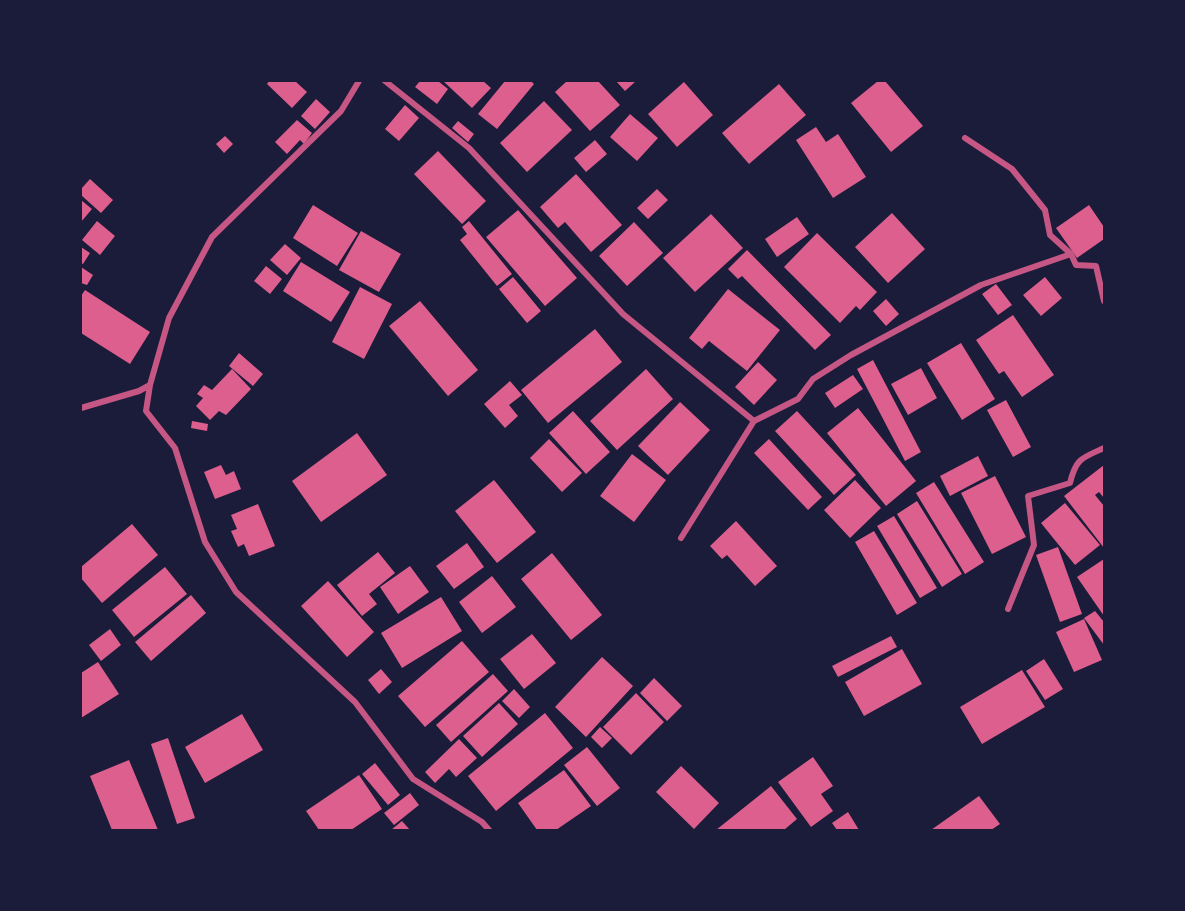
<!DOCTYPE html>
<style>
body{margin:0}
#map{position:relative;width:1185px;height:911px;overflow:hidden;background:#1b1b3a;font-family:Signika,sans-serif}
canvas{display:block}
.frame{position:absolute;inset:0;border:82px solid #1b1b3a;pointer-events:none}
</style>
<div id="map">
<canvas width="1185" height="911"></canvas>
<div class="frame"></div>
</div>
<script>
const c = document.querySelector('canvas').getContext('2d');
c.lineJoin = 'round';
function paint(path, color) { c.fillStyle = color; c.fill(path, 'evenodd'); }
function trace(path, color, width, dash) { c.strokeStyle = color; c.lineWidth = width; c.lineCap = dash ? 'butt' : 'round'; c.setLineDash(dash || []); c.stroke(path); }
const building = new Path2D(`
 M269 81H295L307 92 292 108 267 84Z
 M420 81H438L448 89 437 104 415 87Z
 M443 81H483L491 88 472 108Z
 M505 81H531L534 84 497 129 478 114Z
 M567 81H598L620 105 590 131 555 92Z
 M616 81H636L625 91Z
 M878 81H885L923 126 891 152 851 103Z
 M684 82 713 115 677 147 648 114Z
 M779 84 806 115 749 164 722 133Z
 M316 99 330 112 315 129 301 116Z
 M544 101 572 130 527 172 500 143Z
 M405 105 419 118 399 141 385 129Z
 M630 114 658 138 637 161 610 137Z
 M297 120 312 133 304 144 300 140 287 154 275 142Z
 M458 121 474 134 468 142 452 128Z
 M816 127 826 142 838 134 866 177 833 198 796 140Z
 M225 136 233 144 224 153 216 144Z
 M595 140 607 154 586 172 574 158Z
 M438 151 486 201 462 224 414 174Z
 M576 174 622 225 591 252 565 222 558 228 540 207Z
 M90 179 113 200 101 213 81 195V189Z
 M657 189 668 200 648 219 637 208Z
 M81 200 92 209 81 222Z
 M313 205 358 233 337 266 293 238Z
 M1089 205 1104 227V239L1077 258 1056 228Z
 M518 210 577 278 545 306 486 237Z
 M892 213 925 249 888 283 855 247Z
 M711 214 743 248 695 292 663 258Z
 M797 217 809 234 777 257 765 239Z
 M97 221 115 236 100 255 82 240Z
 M469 221 512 274 497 286 460 240 467 234 462 227Z
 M634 222 663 253 627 286 599 256Z
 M361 231 401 254 379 292 339 270Z
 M817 233 877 292 860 310 856 306 840 323 784 267Z
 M285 244 301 258 287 275 270 260Z
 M81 247 90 253 83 264 81 263Z
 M747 250 831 335 815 350 742 276 738 279 728 269Z
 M301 262 350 292 331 322 283 291Z
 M266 266 282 279 270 294 254 281Z
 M81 267 93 275 87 285 81 283Z
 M513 277 541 311 527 323 499 289Z
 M1045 277 1062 298 1041 316 1023 295Z
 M996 284 1012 305 998 315 982 294Z
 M360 287 392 304 364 359 332 342Z
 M728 289 780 330 747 371 709 341 702 349 689 338Z
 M85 290 150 332 130 364 81 333V296Z
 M886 299 899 314 886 326 873 311Z
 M420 301 478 370 448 396 389 326Z
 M1013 315 1054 375 1022 397 1004 371 999 374 976 340Z
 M595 329 622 362 548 423 521 390Z
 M961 343 995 399 962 420 927 363Z
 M239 353 263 374 253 386 229 366Z
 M873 360 921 452 905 461 857 369Z
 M758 362 777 380 754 405 735 387Z
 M921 368 937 398 908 415 891 384Z
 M232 369 251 389 226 415 219 411 210 420 196 406 203 398 197 394 204 385 212 390Z
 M646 369 673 399 617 450 590 421Z
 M853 375 863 389 835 408 825 393Z
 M510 381 522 395 509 405 518 416 505 428 484 404Z
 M1006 400 1031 447 1013 457 987 410Z
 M680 402 710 430 668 475 638 446Z
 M858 408 916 481 886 506 827 433Z
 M573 411 610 452 586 474 549 433Z
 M797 411 856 475 834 495 775 431Z
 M192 421 208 424 207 431 191 428Z
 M357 433 387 475 321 522 292 481Z
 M549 439 582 473 562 492 530 458Z
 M769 439 822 497 808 510 754 453Z
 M632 454 666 480 634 522 600 496Z
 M978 456 988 476 950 496 940 476Z
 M221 465 226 475 234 471 241 489 215 499 204 472Z
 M1104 465V498L1099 492 1095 495 1104 506V548L1064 496Z
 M995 476 1026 537 992 554 961 493Z
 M494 480 536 532 497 563 455 511Z
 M855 480 881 508 850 538 824 510Z
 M934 482 984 562 965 574 916 493Z
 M917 501 962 574 942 587 897 514Z
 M1065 503 1100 545 1075 565 1041 523Z
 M258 504 275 546 249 556 244 544 238 547 231 531 237 529 231 515Z
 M894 516 937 588 920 598 877 526Z
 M736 521 777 566 755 586 727 555 722 559 710 546Z
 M132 524 158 555 102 603 81 578V567Z
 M874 531 917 603 897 615 855 542Z
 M467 543 484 567 454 589 436 566Z
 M1058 547 1082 614 1060 622 1036 555Z
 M378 552 395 573 369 594 377 604 362 616 337 585Z
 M552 553 602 615 571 640 521 579Z
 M1104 559V616L1077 577Z
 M410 566 429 592 398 614 380 587Z
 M165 567 187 594 134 637 112 610Z
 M492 576 516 607 482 633 459 602Z
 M328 581 374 632 347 657 301 606Z
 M191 595 206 613 151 661 135 642Z
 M441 597 462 631 402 668 381 633Z
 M1095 611 1104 622V645L1084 618Z
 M1084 619 1102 660 1074 672 1056 632Z
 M110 629 121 645 101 661 89 645Z
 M532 634 556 663 524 689 500 659Z
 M891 636 897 647 838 677 832 666Z
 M462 641 489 672 425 727 398 696Z
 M902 649 922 684 864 716 845 682Z
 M602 657 633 686 586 737 555 707Z
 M1044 659 1063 689 1045 700 1026 671Z
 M98 662 119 694 81 718V673Z
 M381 669 392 682 379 694 368 680Z
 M1022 670 1045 707 982 744 960 707Z
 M493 674 508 691 451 742 436 725Z
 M654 678 682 706 667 721 640 693Z
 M514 689 530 707 519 718 502 701Z
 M636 693 664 722 631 755 603 727Z
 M499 703 518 724 482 757 463 736Z
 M545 713 573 748 496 811 468 776Z
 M242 714 263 750 205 783 185 747Z
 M600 727 612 738 602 748 591 737Z
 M168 738 195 818 177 824 151 744Z
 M459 739 477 758 456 777 449 769 435 783 425 772Z
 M587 747 620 788 597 806 564 765Z
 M813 757 833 786 821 794 833 811 811 827 778 782Z
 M129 760 158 830H112L90 776Z
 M375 763 400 795 388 805 362 774Z
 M681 766 719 803 694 829 656 792Z
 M564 770 591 806 556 830H537L518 803Z
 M359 775 382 809 351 830H319L306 811Z
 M771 786 797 819 784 830H716Z
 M410 793 419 805 394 825 384 813Z
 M979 796 1000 824 991 830H931Z
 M848 812 859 830H837L832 823Z
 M402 821 410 830H391Z`);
const minor = new Path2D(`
 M359 81 341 111 212 237 169 318 150 385 146 411 175 448 205 542 236 592 355 702 413 779 482 822 489 830
 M385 81 469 148 623 314 754 421
 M965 138 1012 169 1045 210 1050 235 1071 254 1076 265 1096 266 1104 301
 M81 408 139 391 150 385
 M681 538 754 421 798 399 813 379 851 355 981 285 1071 254
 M1008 609 1034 545 1028 496 1070 483C1076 458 1082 458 1104 448`);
paint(building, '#dd5f8e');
trace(minor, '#c65784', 6);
</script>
